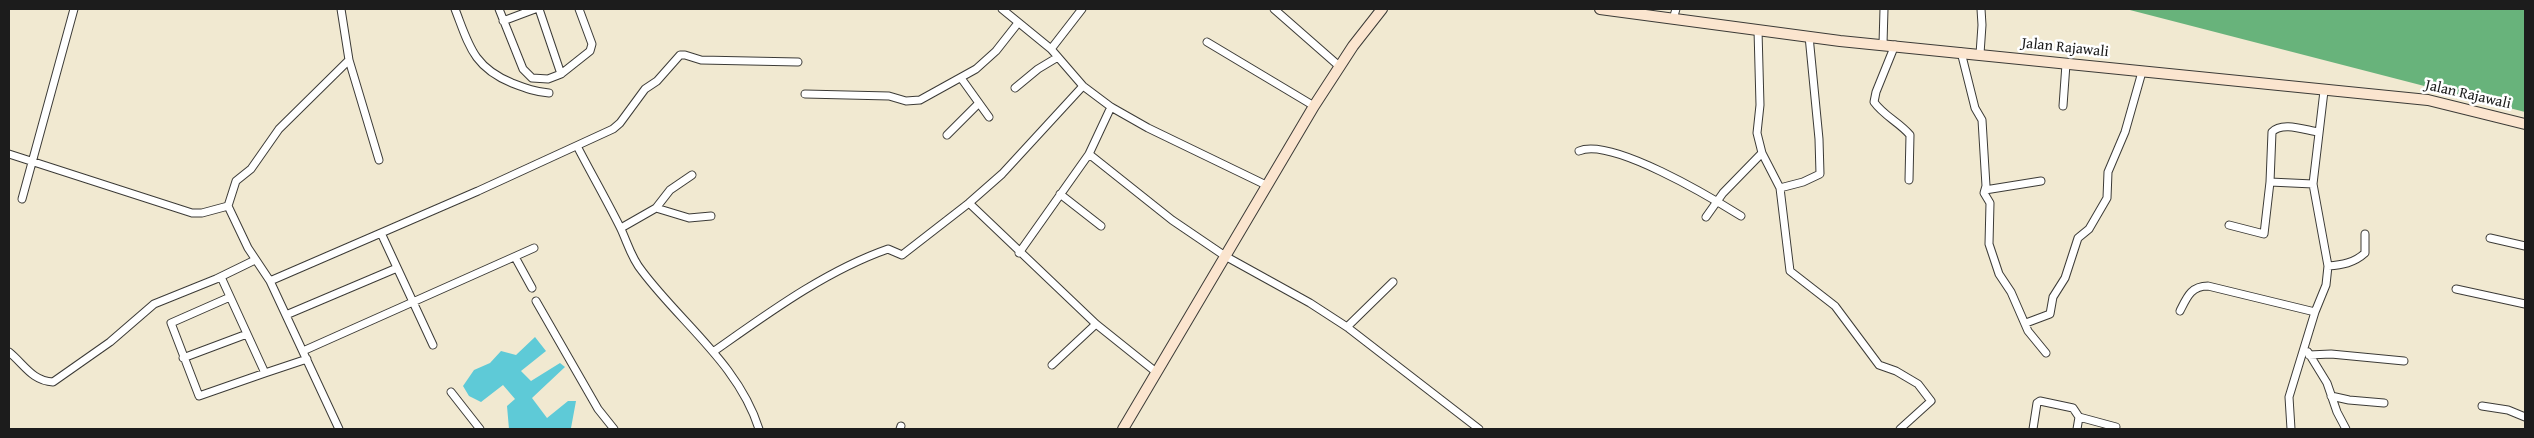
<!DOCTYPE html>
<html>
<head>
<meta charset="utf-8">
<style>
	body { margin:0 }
	#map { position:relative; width:2534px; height:438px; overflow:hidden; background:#f1e9d1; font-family:"Gentium Book Plus",serif }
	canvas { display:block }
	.frame { position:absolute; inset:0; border:10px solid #1c1c1c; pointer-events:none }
</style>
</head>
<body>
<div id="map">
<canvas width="2534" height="438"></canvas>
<div class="frame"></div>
</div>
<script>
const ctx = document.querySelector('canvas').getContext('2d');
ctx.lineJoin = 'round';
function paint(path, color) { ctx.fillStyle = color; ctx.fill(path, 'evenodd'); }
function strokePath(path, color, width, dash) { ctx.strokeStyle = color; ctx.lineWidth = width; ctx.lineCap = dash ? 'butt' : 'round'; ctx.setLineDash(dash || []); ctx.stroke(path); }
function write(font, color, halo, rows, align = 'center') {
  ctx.font = font + ' "Gentium Book Plus",serif'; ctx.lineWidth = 5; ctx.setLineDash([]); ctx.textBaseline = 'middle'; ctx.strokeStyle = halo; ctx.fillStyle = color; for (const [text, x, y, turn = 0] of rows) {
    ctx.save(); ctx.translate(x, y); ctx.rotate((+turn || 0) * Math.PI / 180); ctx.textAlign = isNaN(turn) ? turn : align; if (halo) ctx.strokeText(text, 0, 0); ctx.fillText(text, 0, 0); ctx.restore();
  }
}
paint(new Path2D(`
	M 2126,9 L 2524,9 L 2525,112 Z`), '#68b37b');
paint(new Path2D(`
	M 535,337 L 546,351 L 521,371 L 531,381 L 560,363 L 565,367 L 532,398 L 547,418 L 568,401 L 576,401 L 571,428 L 574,429 L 509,429 L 507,406 L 515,399 L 503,385 L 481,402 L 469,396 L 463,386 L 474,370 L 490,363 L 501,351 L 516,355 Z`), '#5ecad7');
const street = new Path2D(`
	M 455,9 C 469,45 473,67 512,83 C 525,88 535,92 549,93
	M 499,9 L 523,69 L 532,78 L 548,79 L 561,74 L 590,51 L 592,44 L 579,9
	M 539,9 L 561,74
	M 1002,9 L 1051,49 L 1083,86 L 1111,107 L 1148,128 L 1266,185
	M 1274,9 L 1339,66
	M 1673,19 L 1676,9
	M 503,21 L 535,9
	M 1758,30 L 1760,105 L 1757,133 L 1762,153 L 1780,188 L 1790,271 L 1835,306 L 1879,365 L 1896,371 L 1918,384 L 1931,401 L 1900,429
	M 1207,42 L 1314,106
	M 1883,44 L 1884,9
	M 1895,45 L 1876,92 L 1874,102 C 1884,116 1899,122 1910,135 L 1909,180
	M 1051,49 L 1082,9
	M 1961,52 L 1975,108 L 1982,120 L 1986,186 L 1984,193 L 1990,203 L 1989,244 L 1999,274 L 2011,292 L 2028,331 L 2046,353
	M 1980,54 L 1982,25 L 1981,9
	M 349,60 L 379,160
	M 961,78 L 989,117
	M 1015,88 L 1038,69 L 1058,57
	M 805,94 L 889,96 L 906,101 L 920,100 L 976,69 L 996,51 L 1018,23
	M 2063,106 L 2066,64
	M 947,135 L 978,104
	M 577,146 C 591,173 606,199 620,227 C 627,241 631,258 642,271 C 681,323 739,365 759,429
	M 1579,151 C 1611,137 1712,198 1741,216
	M 9,154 L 192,213 L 202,213 L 228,206
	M 1089,154 L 1172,220 L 1225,256 L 1310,303 L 1347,327 L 1479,429
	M 2270,182 L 2313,184
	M 1780,188 L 1803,182 L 1820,174 L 1819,139 L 1809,36
	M 1985,190 L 2041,181
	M 1060,194 L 1101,226
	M 22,199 L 74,9
	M 969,203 L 1096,324 L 1156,372
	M 228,206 L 248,248 L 270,281 L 339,429
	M 228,206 L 236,181 L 251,169 L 279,129 L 349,60 L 341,9
	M 656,208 L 670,190 L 692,175
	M 1706,217 L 1723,193 L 1762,153
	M 2229,225 L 2264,234 L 2270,182 L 2272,132 C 2282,121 2305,130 2318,132
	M 621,228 L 656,208 L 689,218 L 711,216
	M 381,233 L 433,345
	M 2490,238 L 2525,246
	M 1019,253 L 1089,154 L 1111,107
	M 515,257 L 532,288
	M 2328,266 C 2342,265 2354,263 2365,253 L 2365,234
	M 221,277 L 265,373 L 199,396 L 171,323 L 230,297
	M 270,281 L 478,191 L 613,129 L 620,123 L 645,89 L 657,81 L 680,55 L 685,55 L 701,60 L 798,62
	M 2456,289 L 2525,304
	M 536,301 L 598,409 L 614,429
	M 2180,311 C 2187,297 2191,286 2208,286 L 2315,312 L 2326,285 L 2328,266 L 2313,184 L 2324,91
	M 286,315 L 397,268
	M 2026,323 L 2050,314 L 2053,297 L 2065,278 L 2078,238 L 2089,229 L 2107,198 L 2108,172 L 2125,132 L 2142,72
	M 1347,327 L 1393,282
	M 303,351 L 534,248
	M 9,352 C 24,364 32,381 53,382 L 110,342 L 154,304 L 216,279 L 255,260
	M 713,352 C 767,314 825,271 888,249 L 902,255 L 969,203 L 1002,174 L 1083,86
	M 2308,352 L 2327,383 L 2337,412 L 2346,429
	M 2309,355 L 2331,354 L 2404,361
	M 183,358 L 247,334
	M 1052,365 L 1096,324
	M 265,373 L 307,359
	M 451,392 L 480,429
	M 2331,396 L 2349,400 L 2384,403
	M 2482,406 L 2508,410 L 2525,417
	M 900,429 L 901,426
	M 2033,429 L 2037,403 L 2040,401 L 2073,408 L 2079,417 L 2116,427
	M 2077,429 L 2079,417
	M 2291,429 L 2289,397 L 2315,312`);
const secondary = new Path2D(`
	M 1600,9 L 1840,41 L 2428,100 L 2525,124
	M 1123,429 L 1314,106 L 1353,46 L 1382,9`);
strokePath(street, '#3c3b37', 9);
strokePath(secondary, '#3c3b37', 12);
strokePath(street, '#fff', 7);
strokePath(secondary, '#fbe5cf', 10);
write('15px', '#1c1c1c', '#fff', [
	["Jalan Rajawali",2065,48,6],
	["Jalan Rajawali",2468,95,13]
]);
</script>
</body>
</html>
